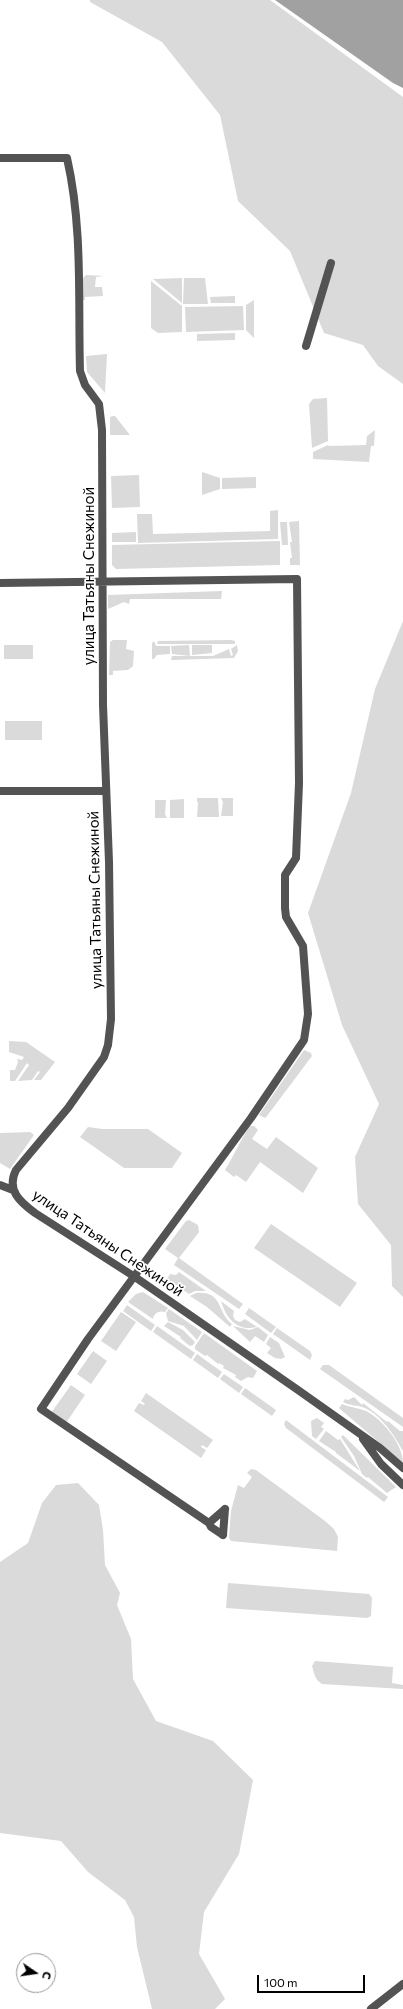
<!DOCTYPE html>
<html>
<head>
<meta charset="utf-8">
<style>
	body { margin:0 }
	#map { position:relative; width:403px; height:2009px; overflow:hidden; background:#fff; font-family:Commissioner,sans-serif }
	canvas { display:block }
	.north { position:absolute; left:16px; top:1953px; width:40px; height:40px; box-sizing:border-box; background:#fff; border:1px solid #999; border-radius:50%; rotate:103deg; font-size:11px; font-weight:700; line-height:16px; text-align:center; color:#000 }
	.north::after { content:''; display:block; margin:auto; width:14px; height:18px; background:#000; clip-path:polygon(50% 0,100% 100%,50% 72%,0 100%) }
	.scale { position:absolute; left:257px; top:1975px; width:108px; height:18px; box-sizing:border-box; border:2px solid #000; border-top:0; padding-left:5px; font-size:12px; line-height:14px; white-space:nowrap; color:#000; -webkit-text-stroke:3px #fff; paint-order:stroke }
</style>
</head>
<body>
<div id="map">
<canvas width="403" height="2009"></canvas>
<div class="north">С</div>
<div class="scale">100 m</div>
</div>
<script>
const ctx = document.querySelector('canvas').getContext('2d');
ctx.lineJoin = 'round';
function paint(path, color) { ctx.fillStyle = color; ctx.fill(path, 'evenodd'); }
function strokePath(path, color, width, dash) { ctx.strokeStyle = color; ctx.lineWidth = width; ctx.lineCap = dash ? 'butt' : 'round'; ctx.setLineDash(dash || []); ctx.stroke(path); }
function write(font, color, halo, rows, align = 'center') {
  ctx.font = font + ' Commissioner,sans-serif'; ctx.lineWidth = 3.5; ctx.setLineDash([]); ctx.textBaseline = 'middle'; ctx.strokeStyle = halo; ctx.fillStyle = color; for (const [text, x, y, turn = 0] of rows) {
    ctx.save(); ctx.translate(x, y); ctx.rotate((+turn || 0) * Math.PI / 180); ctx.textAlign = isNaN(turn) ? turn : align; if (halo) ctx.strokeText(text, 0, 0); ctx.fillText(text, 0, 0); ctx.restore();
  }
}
paint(new Path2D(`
	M 90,0 L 270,0 L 403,97 L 403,384 L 378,366 L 363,345 L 324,333 L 290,251 L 238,201 L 220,115 L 162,42 L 90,2 Z
	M 86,275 L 104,276 L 96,277 L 95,287 L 102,287 L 103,296 L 85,297 L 85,300 L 82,300 L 83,278 Z
	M 182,278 L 182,303 L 153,279 Z
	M 184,278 L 205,278 L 208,304 L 183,304 Z
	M 151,281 L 182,306 L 182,332 L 158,333 L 151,328 Z
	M 235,296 L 235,303 L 211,303 L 210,297 Z
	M 254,300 L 254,338 L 246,330 L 246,305 Z
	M 243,306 L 244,330 L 186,332 L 185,307 Z
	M 235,333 L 235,340 L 197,341 L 197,334 Z
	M 107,354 L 105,393 L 87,372 L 86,356 Z
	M 327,398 L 328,441 L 312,448 L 309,404 L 313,399 Z
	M 113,416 L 115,416 L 130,435 L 110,435 L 110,417 Z
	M 375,430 L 374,446 L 371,446 L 369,462 L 313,459 L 313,452 L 328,445 L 329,446 L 366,445 L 367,436 Z
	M 202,472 L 220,478 L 220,489 L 202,495 Z
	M 139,475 L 140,507 L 112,508 L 111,476 Z
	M 256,477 L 256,488 L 222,489 L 222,478 Z
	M 278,510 L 278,539 L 138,543 L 137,514 L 152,514 L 153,534 L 270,531 L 270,511 Z
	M 299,521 L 300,565 L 290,565 L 290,558 L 292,558 L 290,542 L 292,542 L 289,522 Z
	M 280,522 L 287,522 L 288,545 L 282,545 Z
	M 136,532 L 136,542 L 112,542 L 112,533 Z
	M 280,541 L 280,565 L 116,569 L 112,565 L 112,545 Z
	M 222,591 L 221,599 L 130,599 L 129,604 L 124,602 L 108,609 L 108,595 Z
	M 403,621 L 403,1297 L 392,1286 L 391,1245 L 358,1204 L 355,1157 L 379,1104 L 342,1025 L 308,913 L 351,793 L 375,689 Z
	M 113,640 L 127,640 L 126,649 L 134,651 L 133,666 L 128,670 L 113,671 L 113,675 L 109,675 L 110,642 Z
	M 231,640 L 235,641 L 235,644 L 157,644 L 158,641 Z
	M 154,641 L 156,646 L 170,646 L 170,654 L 157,655 L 154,659 L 152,659 L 152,643 Z
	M 4,645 L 33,645 L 33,659 L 4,659 Z
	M 189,645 L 190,656 L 172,654 L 171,646 Z
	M 192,645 L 212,645 L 212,653 L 192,655 Z
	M 237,645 L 238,651 L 234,658 L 171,660 L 172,656 L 213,656 L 229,649 L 231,656 L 233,655 L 231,649 Z
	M 5,721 L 42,721 L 42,740 L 5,740 Z
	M 197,798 L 218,798 L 219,817 L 197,817 L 198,802 L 197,802 Z
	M 221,798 L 233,798 L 233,816 L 221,816 L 223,802 Z
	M 184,799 L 184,818 L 170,818 L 170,800 Z
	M 155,800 L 166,800 L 165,814 L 167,818 L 155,818 Z
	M 9,1041 L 26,1042 L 55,1062 L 41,1080 L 34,1080 L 40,1072 L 38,1071 L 32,1080 L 18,1081 L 29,1065 L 27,1063 L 15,1081 L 10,1081 L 10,1070 L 15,1070 L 18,1062 L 17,1059 L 22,1060 L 24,1057 L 9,1052 Z
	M 304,1050 L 311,1053 L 312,1056 L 267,1116 L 265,1118 L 259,1115 Z
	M 250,1126 L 254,1126 L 258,1130 L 252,1139 L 267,1149 L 276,1137 L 318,1168 L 303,1193 L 260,1162 L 246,1182 L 236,1175 L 234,1177 L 225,1170 C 234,1155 240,1141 250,1126 Z
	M 88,1127 L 102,1129 L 148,1129 L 182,1153 L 172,1168 L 124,1168 L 80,1137 Z
	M 30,1132 L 34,1135 L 10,1169 L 0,1163 L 0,1133 Z
	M 189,1220 L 198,1225 L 199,1232 L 179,1258 L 243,1304 L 239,1309 L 174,1265 L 178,1258 L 165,1249 L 186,1221 Z
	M 271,1224 L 357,1283 L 340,1307 L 254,1248 Z
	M 179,1272 L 206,1291 L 195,1291 L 189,1294 L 167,1279 L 170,1274 L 176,1275 Z
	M 143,1292 L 168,1308 L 165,1312 C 159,1310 154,1313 153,1319 L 128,1302 L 136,1294 Z
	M 196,1293 C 224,1291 216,1312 232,1324 L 230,1327 L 207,1307 L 190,1296 Z
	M 221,1301 L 234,1311 L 233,1316 L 235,1320 L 240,1322 L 245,1319 L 257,1327 C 237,1332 226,1318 221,1301 Z
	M 127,1305 L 155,1325 L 151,1331 L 123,1311 Z
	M 249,1308 L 276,1327 L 271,1333 L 245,1314 Z
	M 169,1309 L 202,1332 L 197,1340 L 184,1326 L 168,1321 L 166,1313 Z
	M 121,1312 L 136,1322 L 116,1351 L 101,1341 Z
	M 168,1322 L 183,1330 L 195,1342 L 193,1345 L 190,1346 L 180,1338 L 181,1337 L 164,1326 Z
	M 157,1326 L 195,1353 L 191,1359 L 153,1332 Z
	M 233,1326 L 250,1330 L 258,1327 L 268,1335 L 264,1342 L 255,1336 L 250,1342 Z
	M 277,1328 L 310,1351 L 312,1355 L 310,1360 L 273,1334 Z
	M 204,1333 L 257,1371 L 253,1378 L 248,1377 L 241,1381 L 235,1377 L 236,1375 L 223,1368 L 224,1366 L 219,1363 L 218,1364 L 207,1355 L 205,1356 L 195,1349 L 195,1346 Z
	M 270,1337 L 279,1343 L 285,1357 L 281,1359 L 275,1358 L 267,1353 L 271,1348 L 266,1344 Z
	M 93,1351 L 107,1361 L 91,1384 L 77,1374 Z
	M 197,1354 L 222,1372 L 218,1378 L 193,1360 Z
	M 323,1365 L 329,1365 L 403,1418 L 403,1427 L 320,1369 Z
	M 224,1374 L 243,1387 L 239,1393 L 220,1379 Z
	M 71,1385 L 85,1395 L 66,1423 L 51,1413 Z
	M 245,1388 L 276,1410 L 272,1416 L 241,1394 Z
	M 146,1393 L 213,1440 L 207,1448 L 202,1445 L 201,1447 L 206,1450 L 201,1458 L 134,1411 L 139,1403 L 144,1405 L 145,1404 L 141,1401 Z
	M 354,1397 L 362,1405 L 363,1403 L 387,1422 L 388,1421 L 400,1431 L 403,1431 L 403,1451 C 394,1435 382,1416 365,1408 C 358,1405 350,1406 343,1402 L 345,1399 L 348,1400 Z
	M 342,1404 C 349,1407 358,1408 366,1411 C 382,1419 403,1444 403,1463 L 339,1408 Z
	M 317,1418 L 324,1423 L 321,1427 L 324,1429 L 316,1439 L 312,1436 L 311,1421 Z
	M 286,1420 L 388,1497 L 384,1502 L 286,1428 L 284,1424 Z
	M 326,1431 L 338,1440 L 340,1439 L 360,1471 L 336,1453 L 336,1452 L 319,1441 Z
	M 343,1435 L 396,1487 L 387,1493 L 368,1477 L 367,1478 L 362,1474 L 354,1456 L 341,1437 Z
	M 251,1469 L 256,1470 L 325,1521 L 334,1529 L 338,1537 L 337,1551 L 231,1541 L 229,1538 L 231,1511 L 238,1485 L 244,1488 L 252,1477 L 247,1473 Z
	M 78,1483 L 99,1505 L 103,1530 L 105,1565 L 120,1593 L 117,1605 L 131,1639 L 133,1679 L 156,1721 L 213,1741 L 253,1780 L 239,1854 L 204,1912 L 199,1954 L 225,1999 L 215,2009 L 152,2009 L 137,1947 L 134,1917 L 125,1900 L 88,1872 L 61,1841 L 0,1833 L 0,1562 L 28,1543 L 42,1503 L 56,1485 Z
	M 228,1583 L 369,1594 L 372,1598 L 371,1616 L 367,1618 L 226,1608 Z
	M 315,1661 L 393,1667 L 392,1683 L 403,1685 L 403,1689 L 322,1684 C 315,1680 314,1673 312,1666 Z`), '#dadada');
paint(new Path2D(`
	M 275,0 L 403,0 L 403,88 L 393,83 Z`), '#a1a1a1');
strokePath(new Path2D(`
	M 0,158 L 67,158 C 83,228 78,300 80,371 L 85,385 L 99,404 L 102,430 L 103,705 L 109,862 L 111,1019 L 108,1045 L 104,1057 L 68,1108 L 16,1170 C 6,1190 20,1202 35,1213 L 135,1277 L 298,1390 L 380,1448 L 403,1468
	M 306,346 L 331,263
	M 0,583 L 297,579 L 299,783 L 296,858 L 285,875 L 285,908 L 286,917 L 303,946 L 308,1014 L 304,1040 L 251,1118 L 88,1339 L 41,1409 L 209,1523 L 211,1527 L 223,1535
	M 0,791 L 106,791
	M 0,1185 L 13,1190
	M 363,1439 L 381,1464 L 403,1485
	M 209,1523 L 225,1509
	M 223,1535 L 225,1509
	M 371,2009 L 403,1984`), '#535353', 8);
write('15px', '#000', '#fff', [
	["улица Татьяны Снежиной",89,576,-90],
	["улица Татьяны Снежиной",95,900,-91],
	["улица Татьяны Снежиной",108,1243,34]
]);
</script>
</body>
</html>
